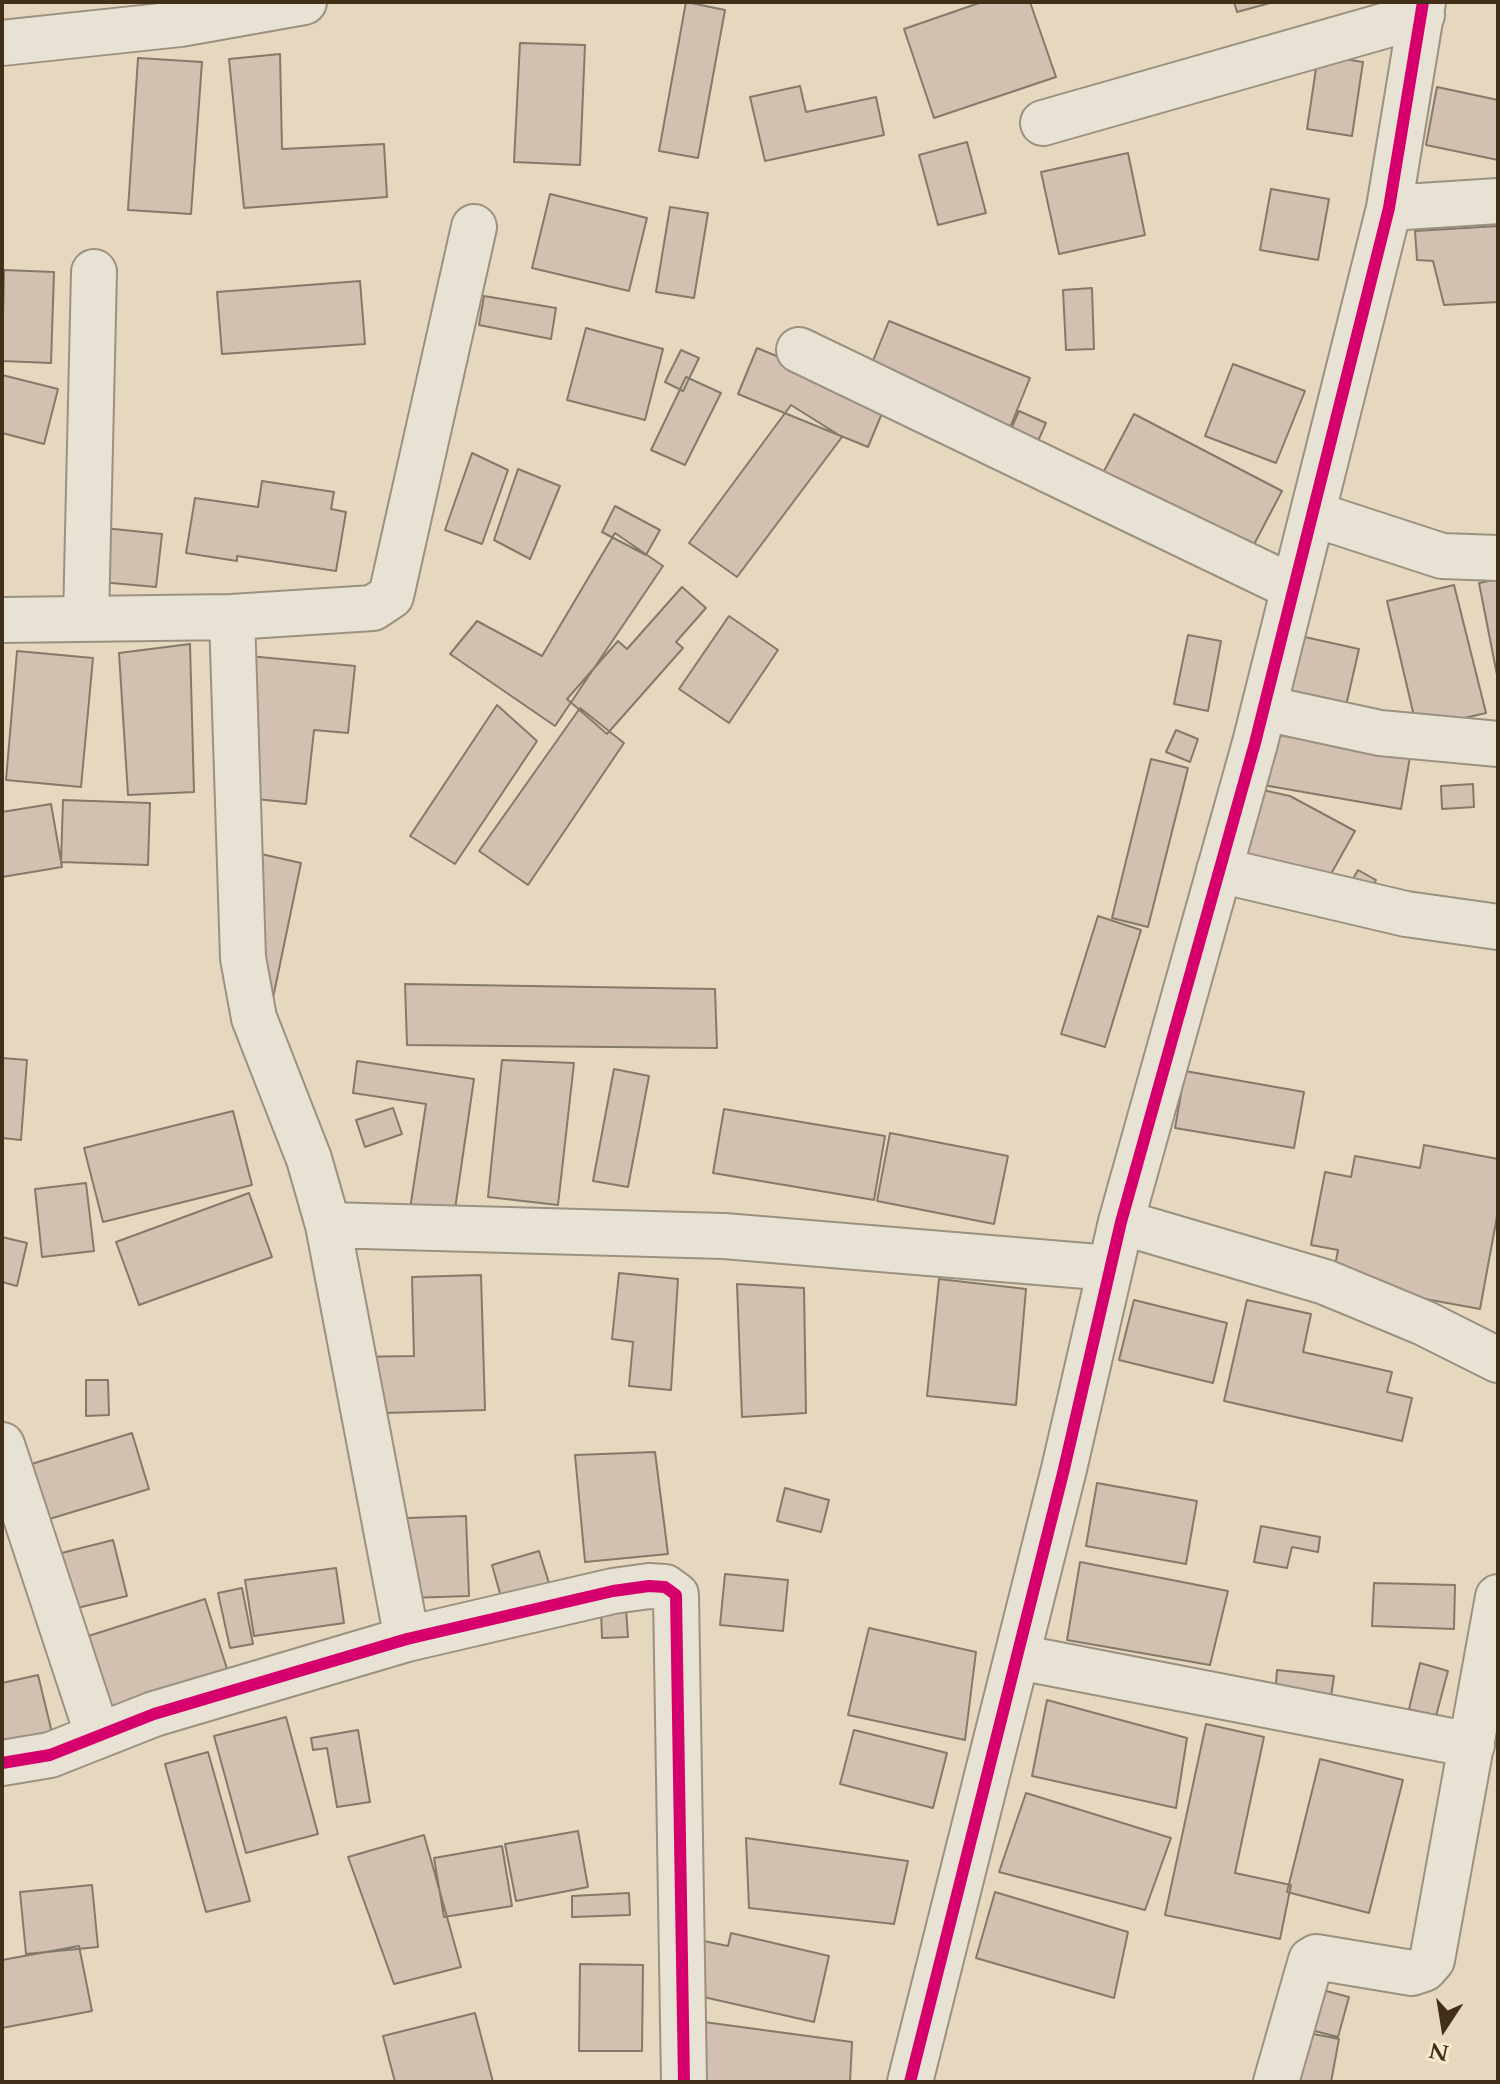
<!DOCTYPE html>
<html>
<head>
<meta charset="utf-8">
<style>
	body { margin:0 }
	#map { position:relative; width:1500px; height:2084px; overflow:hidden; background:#e5d8be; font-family:Cardo,serif }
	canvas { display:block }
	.frame { position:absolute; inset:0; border:4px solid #412f18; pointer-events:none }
	.north { position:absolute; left:1404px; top:1988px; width:80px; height:80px; -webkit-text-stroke:6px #f8e9ca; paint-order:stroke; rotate:192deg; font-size:22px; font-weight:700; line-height:32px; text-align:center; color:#412f18 }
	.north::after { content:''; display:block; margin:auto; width:28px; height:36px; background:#412f18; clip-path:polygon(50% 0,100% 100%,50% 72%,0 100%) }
</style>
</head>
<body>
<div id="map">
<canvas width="1500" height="2084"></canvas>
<div class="frame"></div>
<div class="north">N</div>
</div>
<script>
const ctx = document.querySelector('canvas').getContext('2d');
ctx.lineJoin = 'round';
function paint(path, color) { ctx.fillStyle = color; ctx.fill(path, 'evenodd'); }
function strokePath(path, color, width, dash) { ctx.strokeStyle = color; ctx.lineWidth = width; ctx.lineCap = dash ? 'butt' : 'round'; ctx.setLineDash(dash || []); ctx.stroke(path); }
const building = new Path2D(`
	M 686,2 L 725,10 L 698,158 L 659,151 Z
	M 982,2 L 1030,2 L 1056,77 L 934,118 L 904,29 Z
	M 1234,2 L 1270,2 L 1270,3 L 1237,12 Z
	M 520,43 L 585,45 L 580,165 L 514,162 Z
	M 280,54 L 282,149 L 384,144 L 387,197 L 244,208 L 229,59 Z
	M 1318,55 L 1363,62 L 1352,136 L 1307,129 Z
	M 138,58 L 202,62 L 191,214 L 128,210 Z
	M 800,86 L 806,112 L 876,97 L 884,135 L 765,161 L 750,97 Z
	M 1437,87 L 1498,100 L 1498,160 L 1426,145 Z
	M 967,142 L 986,213 L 938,225 L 919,155 Z
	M 1128,153 L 1145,235 L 1059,254 L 1041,172 Z
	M 1271,189 L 1329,199 L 1318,260 L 1260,250 Z
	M 550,194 L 647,218 L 629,291 L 532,268 Z
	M 670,207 L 708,213 L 694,298 L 656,292 Z
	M 1498,226 L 1498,302 L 1444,305 L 1433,261 L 1417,260 L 1415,231 Z
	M 4,270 L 54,272 L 51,363 L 2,361 Z
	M 360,281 L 365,344 L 222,354 L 217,292 Z
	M 1092,288 L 1094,349 L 1066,350 L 1063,290 Z
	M 484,296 L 556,308 L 551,339 L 479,325 Z
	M 889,321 L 1030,378 L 1007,435 L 866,378 Z
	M 586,328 L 663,349 L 645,420 L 567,400 Z
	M 757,348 L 887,401 L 868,447 L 738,394 Z
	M 681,350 L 699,358 L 683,391 L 665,382 Z
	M 1233,364 L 1305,391 L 1276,463 L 1205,436 Z
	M 2,375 L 58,389 L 44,444 L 2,433 Z
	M 686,377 L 721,393 L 685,465 L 651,450 Z
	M 791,405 L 842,437 L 737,577 L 689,543 Z
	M 1019,411 L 1046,423 L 1034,450 L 1007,438 Z
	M 1134,414 L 1282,491 L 1240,571 L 1092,494 Z
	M 472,453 L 508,470 L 482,544 L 445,530 Z
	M 518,469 L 560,486 L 530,559 L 494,540 Z
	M 262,481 L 334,492 L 331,509 L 346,512 L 336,571 L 237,556 L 237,561 L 186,553 L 195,498 L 258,507 Z
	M 615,506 L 660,530 L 646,555 L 602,532 Z
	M 95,527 L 162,534 L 156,587 L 90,581 Z
	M 615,533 L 663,566 L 555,726 L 450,654 L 477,621 L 542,656 Z
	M 1498,579 L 1498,680 L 1479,583 Z
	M 1454,585 L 1486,713 L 1417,729 L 1387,601 Z
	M 682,587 L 706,608 L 676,642 L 683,648 L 607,734 L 567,699 L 618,641 L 627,649 Z
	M 729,616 L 778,650 L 729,723 L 679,689 Z
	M 1264,628 L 1359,649 L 1345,710 L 1250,688 Z
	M 1188,635 L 1221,641 L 1208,711 L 1174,704 Z
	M 190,644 L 194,792 L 128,795 L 119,653 Z
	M 17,651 L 93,658 L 81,787 L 6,780 Z
	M 249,656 L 355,666 L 348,733 L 314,730 L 306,804 L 235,797 Z
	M 497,705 L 537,741 L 455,864 L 410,836 Z
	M 580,708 L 624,743 L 528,885 L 479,851 Z
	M 1176,730 L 1198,739 L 1190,762 L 1166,752 Z
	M 1272,734 L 1410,757 L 1401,809 L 1263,785 Z
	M 1151,759 L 1188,768 L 1148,927 L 1112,918 Z
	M 1230,783 L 1290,796 L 1355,831 L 1327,881 L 1346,891 L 1358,870 L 1376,880 L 1357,912 L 1221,847 Z
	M 1473,784 L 1474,807 L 1442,809 L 1441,786 Z
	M 63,800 L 150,803 L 148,865 L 61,862 Z
	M 51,804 L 62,867 L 2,877 L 2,812 Z
	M 261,854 L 301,863 L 273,998 L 232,989 Z
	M 1098,916 L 1141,930 L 1105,1047 L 1061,1034 Z
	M 405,984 L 715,989 L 717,1048 L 407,1045 Z
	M 2,1058 L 27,1060 L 21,1140 L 2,1138 Z
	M 502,1060 L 574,1063 L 558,1205 L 488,1197 Z
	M 357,1061 L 474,1079 L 454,1216 L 410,1209 L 426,1104 L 353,1093 Z
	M 614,1069 L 649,1076 L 628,1187 L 593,1181 Z
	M 1185,1071 L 1304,1092 L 1294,1148 L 1175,1128 Z
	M 393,1108 L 402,1134 L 365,1147 L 356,1120 Z
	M 724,1109 L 885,1136 L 874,1200 L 713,1173 Z
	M 233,1111 L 252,1185 L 103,1222 L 84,1148 Z
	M 890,1133 L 1008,1156 L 994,1224 L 877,1201 Z
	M 1424,1145 L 1498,1159 L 1498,1211 L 1480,1309 L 1332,1282 L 1338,1250 L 1311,1245 L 1325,1172 L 1351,1177 L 1355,1156 L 1420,1168 Z
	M 86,1183 L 94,1251 L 42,1257 L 35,1189 Z
	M 249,1193 L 272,1257 L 139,1305 L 116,1242 Z
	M 2,1237 L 27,1243 L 17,1286 L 2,1282 Z
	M 619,1273 L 678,1279 L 671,1390 L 629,1386 L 633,1342 L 612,1339 Z
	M 481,1275 L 485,1410 L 352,1414 L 351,1357 L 414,1356 L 412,1277 Z
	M 939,1279 L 1026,1289 L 1016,1405 L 927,1396 Z
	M 737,1284 L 804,1288 L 806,1413 L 742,1417 Z
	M 1134,1300 L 1227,1323 L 1213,1383 L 1119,1360 Z
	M 1247,1300 L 1311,1314 L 1303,1352 L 1392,1372 L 1387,1392 L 1412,1398 L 1402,1441 L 1224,1401 Z
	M 86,1380 L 108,1380 L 109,1415 L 86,1416 Z
	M 132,1433 L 149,1489 L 26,1526 L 9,1471 Z
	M 655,1452 L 668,1554 L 585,1562 L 575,1455 Z
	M 1097,1483 L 1197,1501 L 1186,1564 L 1086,1546 Z
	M 785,1488 L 829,1500 L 821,1532 L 777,1521 Z
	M 466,1516 L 469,1596 L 379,1599 L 377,1519 Z
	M 1261,1526 L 1320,1537 L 1318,1552 L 1292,1547 L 1287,1568 L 1254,1562 Z
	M 113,1540 L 127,1596 L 52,1614 L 38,1559 Z
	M 539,1551 L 549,1583 L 501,1597 L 492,1565 Z
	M 1080,1562 L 1228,1591 L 1210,1665 L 1067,1640 Z
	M 336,1568 L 344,1623 L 254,1636 L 245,1580 Z
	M 725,1574 L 788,1580 L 783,1631 L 720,1625 Z
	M 1374,1583 L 1455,1585 L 1454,1629 L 1372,1626 Z
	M 242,1588 L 253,1644 L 230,1648 L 218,1593 Z
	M 205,1599 L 228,1672 L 84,1718 L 60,1645 Z
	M 626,1609 L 628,1637 L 602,1638 L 601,1611 Z
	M 869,1628 L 976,1652 L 965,1740 L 848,1715 Z
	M 1420,1663 L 1448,1671 L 1436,1716 L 1409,1709 Z
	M 1277,1670 L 1334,1676 L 1330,1703 L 1275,1696 Z
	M 38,1675 L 53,1737 L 2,1749 L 2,1683 Z
	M 1047,1700 L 1187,1738 L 1176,1808 L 1032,1776 Z
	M 286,1717 L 318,1834 L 246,1853 L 214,1736 Z
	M 1206,1724 L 1264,1737 L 1235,1873 L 1291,1885 L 1280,1939 L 1165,1915 Z
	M 358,1730 L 370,1802 L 337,1807 L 327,1748 L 313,1750 L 311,1738 Z
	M 854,1730 L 947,1753 L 933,1808 L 840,1784 Z
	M 208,1752 L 250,1901 L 206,1912 L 165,1764 Z
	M 1320,1759 L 1403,1780 L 1369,1913 L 1287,1892 Z
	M 1026,1793 L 1171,1838 L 1145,1910 L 999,1872 Z
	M 578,1831 L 588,1887 L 516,1901 L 505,1844 Z
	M 424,1835 L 461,1967 L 394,1984 L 348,1857 Z
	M 746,1838 L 908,1861 L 894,1924 L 749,1908 Z
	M 502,1846 L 512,1906 L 444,1917 L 434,1858 Z
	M 92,1885 L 98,1947 L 26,1954 L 20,1892 Z
	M 995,1892 L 1128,1932 L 1114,1998 L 976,1958 Z
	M 629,1893 L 630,1915 L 572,1917 L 572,1896 Z
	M 731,1933 L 829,1956 L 814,2022 L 677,1991 L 689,1938 L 728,1946 Z
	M 79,1946 L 92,2011 L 2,2028 L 2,1960 Z
	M 580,1964 L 643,1965 L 642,2051 L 579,2051 Z
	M 1284,1980 L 1349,1997 L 1338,2037 L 1303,2028 Z
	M 475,2013 L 493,2082 L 395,2082 L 383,2036 Z
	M 704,2022 L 852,2042 L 850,2082 L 694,2082 Z
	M 1303,2032 L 1339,2039 L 1331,2082 L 1262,2082 Z`);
paint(building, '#d2c0b0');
strokePath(building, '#847a6a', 2);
const minor = new Path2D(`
	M 2,43 L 180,24 L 304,2
	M 1043,123 L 1422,15
	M 1389,208 L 1498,201
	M 799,350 L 1294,588
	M 1313,514 L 1442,556 L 1498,558
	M 232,617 L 243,958 L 254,1018 L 309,1159 L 328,1225 L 407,1639
	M 86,619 L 94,272
	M 2,620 L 232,617 L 373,608 L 391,596 L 474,227
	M 1264,708 L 1380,733 L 1498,744
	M 1219,870 L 1406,914 L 1498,927
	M 1121,1222 L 1325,1282 L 1424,1323 L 1498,1360
	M 328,1225 L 724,1236 L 1110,1268
	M 2,1445 L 98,1736
	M 1018,1657 L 1472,1745
	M 2,1763 L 50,1755 L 154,1714 L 407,1639 L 613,1591 L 649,1586 L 665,1587 L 676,1595 L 684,2082
	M 910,2082 L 1064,1469 L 1121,1222 L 1255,743 L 1389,208 L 1423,2
	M 1276,2082 L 1311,1960 L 1316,1957 L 1412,1973 L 1424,1969 L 1432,1960 L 1498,1597`);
strokePath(minor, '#9b9180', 48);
strokePath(minor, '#e8e2d5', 44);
strokePath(new Path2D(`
	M 2,1763 L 50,1755 L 154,1714 L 407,1639 L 613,1591 L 649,1586 L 665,1587 L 676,1595 L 684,2082
	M 910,2082 L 1064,1469 L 1121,1222 L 1255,743 L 1389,208 L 1423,2`), '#d6006c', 12);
</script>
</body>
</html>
